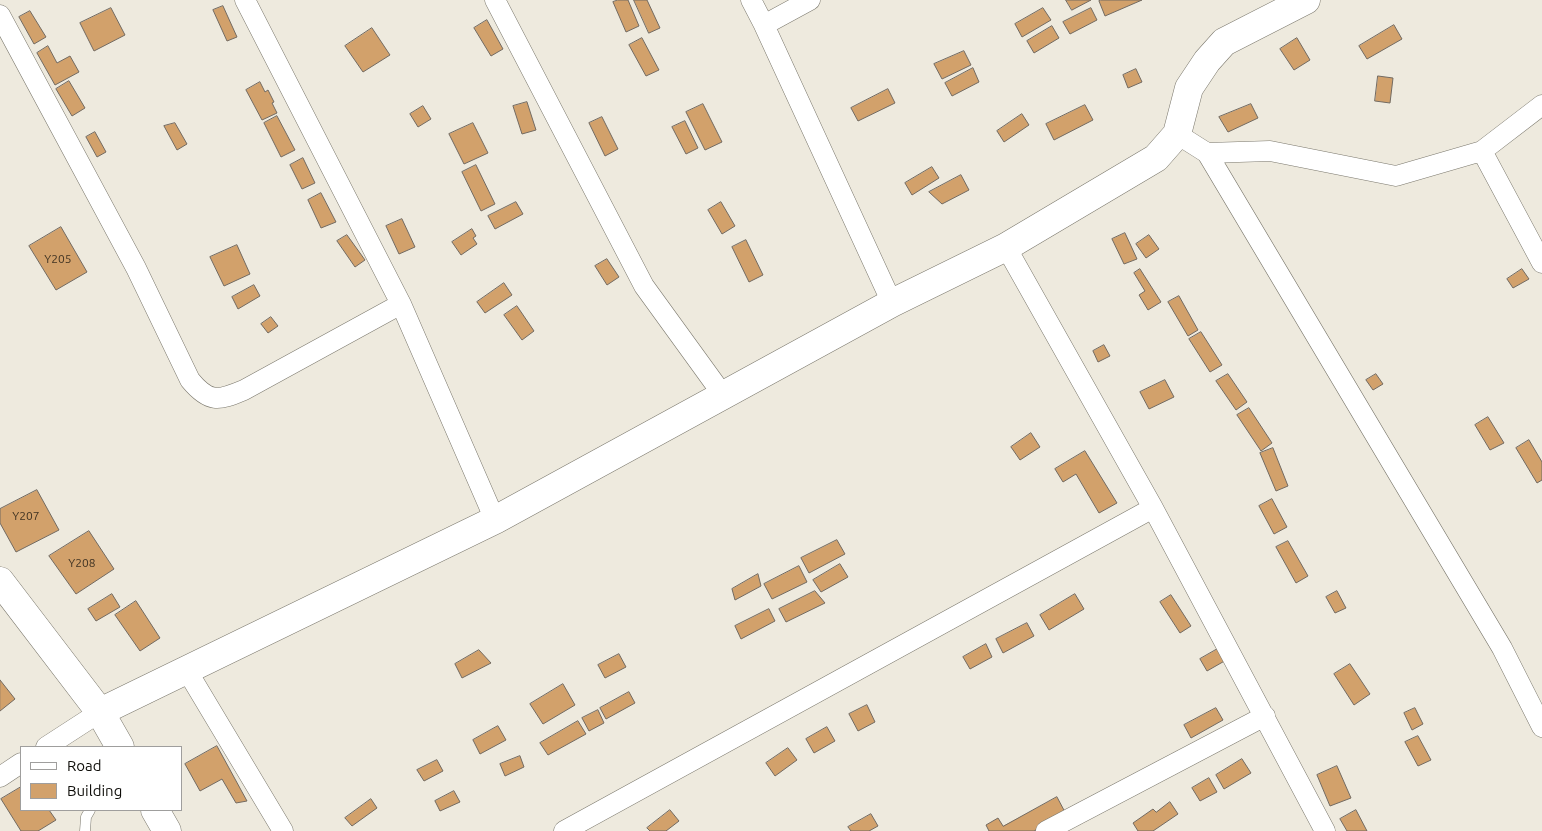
<!DOCTYPE html>
<html>
<head>
<meta charset="utf-8">
<style>
	body { margin:0 }
	#map { position:relative; width:1542px; height:831px; overflow:hidden; background:#eeeade; font-family:Ubuntu,sans-serif }
	canvas { display:block }
	.legend { position:absolute; left:20px; top:746px; width:162px; height:65px; box-sizing:border-box; background:#fff; border:1px solid #9f9e9d; margin:0; padding:6px 9px; list-style:none; font-size:15px; color:#0e0d09 }
	.legend li { display:flex; align-items:center; gap:10px; height:25px }
	.legend b { width:25px; border:1px solid #9f9e9d }
</style>
</head>
<body>
<div id="map">
<canvas width="1542" height="831"></canvas>
<ul class="legend">
<li><b style="height:6px;background:#fff"></b>Road</li>
<li><b style="height:14px;background:#d2a16b"></b>Building</li>
</ul>
</div>
<script>
const ctx = document.querySelector('canvas').getContext('2d');
ctx.lineJoin = 'round';
function paint(path, color) { ctx.fillStyle = color; ctx.fill(path, 'evenodd'); }
function strokePath(path, color, width, dash) { ctx.strokeStyle = color; ctx.lineWidth = width; ctx.lineCap = dash ? 'butt' : 'round'; ctx.setLineDash(dash || []); ctx.stroke(path); }
function write(font, color, halo, rows, align = 'center') {
  ctx.font = font + ' Ubuntu,sans-serif'; ctx.lineWidth = 4; ctx.setLineDash([]); ctx.textBaseline = 'middle'; ctx.strokeStyle = halo; ctx.fillStyle = color; for (const [text, x, y, turn = 0] of rows) {
    ctx.save(); ctx.translate(x, y); ctx.rotate((+turn || 0) * Math.PI / 180); ctx.textAlign = isNaN(turn) ? turn : align; if (halo) ctx.strokeText(text, 0, 0); ctx.fillText(text, 0, 0); ctx.restore();
  }
}
const building = new Path2D(`
	M 618,0 L 628,0 L 639,26 L 626,32 L 613,2 Z
	M 634,0 L 647,0 L 660,28 L 649,33 Z
	M 1066,0 L 1091,0 L 1072,10 Z
	M 1101,0 L 1142,0 L 1105,16 L 1099,1 Z
	M 223,6 L 237,37 L 227,41 L 213,10 Z
	M 111,8 L 125,35 L 94,51 L 80,23 Z
	M 1043,8 L 1051,20 L 1022,37 L 1015,24 Z
	M 1091,8 L 1097,20 L 1070,34 L 1063,22 Z
	M 30,11 L 46,37 L 34,44 L 19,17 Z
	M 487,20 L 503,49 L 491,56 L 474,28 Z
	M 1394,25 L 1402,39 L 1367,59 L 1359,46 Z
	M 1052,26 L 1059,38 L 1034,53 L 1027,41 Z
	M 372,28 L 390,55 L 363,72 L 345,46 Z
	M 642,38 L 659,70 L 646,76 L 629,45 Z
	M 1297,38 L 1310,60 L 1294,70 L 1280,49 Z
	M 48,46 L 57,63 L 70,56 L 79,72 L 55,85 L 37,53 Z
	M 964,51 L 971,65 L 942,79 L 934,64 Z
	M 973,68 L 979,82 L 952,96 L 945,83 Z
	M 1136,69 L 1142,82 L 1128,88 L 1123,75 Z
	M 1378,76 L 1393,78 L 1390,103 L 1375,101 Z
	M 69,81 L 85,108 L 72,116 L 56,89 Z
	M 260,82 L 265,92 L 268,90 L 274,102 L 272,103 L 277,113 L 262,120 L 246,90 Z
	M 888,89 L 895,103 L 858,121 L 851,108 Z
	M 527,102 L 536,130 L 522,134 L 513,106 Z
	M 703,104 L 722,142 L 705,150 L 686,112 Z
	M 1251,104 L 1258,118 L 1228,132 L 1219,117 Z
	M 1085,105 L 1093,120 L 1054,140 L 1046,124 Z
	M 423,106 L 431,119 L 418,127 L 410,114 Z
	M 1022,114 L 1029,125 L 1004,142 L 997,131 Z
	M 277,116 L 295,150 L 281,157 L 264,123 Z
	M 602,117 L 618,149 L 605,156 L 589,123 Z
	M 685,121 L 698,148 L 686,154 L 672,127 Z
	M 175,123 L 187,144 L 177,150 L 164,126 Z
	M 473,123 L 488,153 L 464,164 L 449,134 Z
	M 95,132 L 106,152 L 97,157 L 86,137 Z
	M 303,158 L 315,183 L 302,189 L 290,165 Z
	M 476,165 L 495,204 L 481,211 L 462,172 Z
	M 932,167 L 939,178 L 912,195 L 905,183 Z
	M 961,175 L 969,190 L 942,204 L 929,192 Z
	M 321,193 L 336,222 L 321,228 L 308,200 Z
	M 516,202 L 523,214 L 495,229 L 488,216 Z
	M 721,202 L 735,226 L 722,234 L 708,210 Z
	M 402,219 L 415,247 L 399,254 L 386,226 Z
	M 61,227 L 87,272 L 56,290 L 29,246 Z
	M 472,229 L 476,236 L 473,238 L 477,244 L 461,255 L 452,242 Z
	M 1125,233 L 1137,259 L 1124,264 L 1112,239 Z
	M 347,235 L 365,260 L 355,267 L 337,241 Z
	M 1149,235 L 1159,249 L 1146,258 L 1136,244 Z
	M 746,240 L 763,275 L 749,282 L 732,247 Z
	M 237,245 L 250,274 L 224,286 L 210,257 Z
	M 607,259 L 619,277 L 607,285 L 595,266 Z
	M 1140,269 L 1161,302 L 1148,310 L 1139,295 L 1145,291 L 1134,273 Z
	M 1522,269 L 1529,279 L 1513,288 L 1507,279 Z
	M 504,283 L 512,295 L 485,313 L 477,302 Z
	M 254,285 L 260,296 L 238,309 L 232,297 Z
	M 1179,296 L 1198,330 L 1188,336 L 1168,302 Z
	M 517,306 L 534,331 L 522,340 L 504,315 Z
	M 271,317 L 278,326 L 268,333 L 261,324 Z
	M 1201,332 L 1222,365 L 1210,372 L 1189,339 Z
	M 1104,345 L 1110,356 L 1098,362 L 1093,351 Z
	M 1228,374 L 1247,402 L 1236,410 L 1216,381 Z
	M 1376,374 L 1383,384 L 1373,390 L 1366,380 Z
	M 1165,380 L 1174,397 L 1149,409 L 1140,392 Z
	M 1249,408 L 1272,443 L 1261,451 L 1237,415 Z
	M 1488,417 L 1504,443 L 1490,450 L 1475,425 Z
	M 1031,433 L 1040,447 L 1020,460 L 1011,447 Z
	M 1529,440 L 1542,462 L 1542,480 L 1537,483 L 1516,448 Z
	M 1273,448 L 1288,486 L 1276,491 L 1260,453 Z
	M 1085,451 L 1117,503 L 1099,513 L 1076,474 L 1063,482 L 1055,469 Z
	M 37,490 L 59,530 L 16,552 L 0,523 L 0,509 Z
	M 1272,499 L 1287,527 L 1274,534 L 1259,506 Z
	M 89,531 L 114,569 L 76,594 L 49,556 Z
	M 837,540 L 845,554 L 809,573 L 801,558 Z
	M 1288,541 L 1308,576 L 1296,583 L 1276,547 Z
	M 840,564 L 848,577 L 821,592 L 813,580 Z
	M 799,566 L 807,582 L 772,599 L 764,584 Z
	M 758,574 L 761,586 L 735,600 L 732,589 Z
	M 815,591 L 825,603 L 786,622 L 779,609 Z
	M 1337,591 L 1346,608 L 1335,613 L 1326,597 Z
	M 112,594 L 120,607 L 96,621 L 88,609 Z
	M 1075,594 L 1084,609 L 1049,630 L 1040,615 Z
	M 1171,595 L 1191,626 L 1180,633 L 1160,602 Z
	M 136,601 L 160,638 L 140,651 L 115,615 Z
	M 769,609 L 775,621 L 741,639 L 735,626 Z
	M 1027,623 L 1034,636 L 1003,653 L 996,639 Z
	M 986,644 L 992,657 L 970,669 L 963,657 Z
	M 1221,647 L 1228,659 L 1207,671 L 1200,659 Z
	M 479,650 L 491,663 L 462,678 L 455,664 Z
	M 619,654 L 626,667 L 605,678 L 598,665 Z
	M 1350,664 L 1370,694 L 1354,705 L 1334,674 Z
	M 0,680 L 15,699 L 0,711 Z
	M 563,684 L 575,705 L 543,724 L 530,704 Z
	M 629,692 L 635,703 L 606,719 L 600,708 Z
	M 867,705 L 875,722 L 858,731 L 849,714 Z
	M 1216,708 L 1223,720 L 1191,738 L 1184,725 Z
	M 1415,708 L 1423,724 L 1412,730 L 1404,713 Z
	M 598,710 L 604,723 L 589,731 L 582,718 Z
	M 578,721 L 586,734 L 548,755 L 540,743 Z
	M 498,726 L 506,740 L 480,754 L 473,740 Z
	M 827,727 L 835,741 L 814,753 L 806,739 Z
	M 1418,736 L 1431,760 L 1418,766 L 1405,742 Z
	M 217,746 L 247,801 L 236,803 L 222,779 L 200,791 L 185,764 Z
	M 788,748 L 797,760 L 775,776 L 766,763 Z
	M 520,756 L 524,767 L 505,776 L 500,764 Z
	M 1242,759 L 1251,773 L 1224,789 L 1216,775 Z
	M 437,760 L 443,771 L 424,781 L 417,770 Z
	M 1337,766 L 1351,798 L 1330,806 L 1317,775 Z
	M 1209,778 L 1217,792 L 1200,801 L 1192,788 Z
	M 21,787 L 21,810 L 49,810 L 56,820 L 38,831 L 21,831 L 1,799 Z
	M 454,791 L 460,802 L 440,811 L 435,801 Z
	M 1057,797 L 1066,814 L 1034,831 L 989,831 L 986,825 L 998,818 L 1003,826 Z
	M 371,799 L 377,808 L 352,826 L 345,818 Z
	M 1170,802 L 1178,814 L 1153,831 L 1138,831 L 1133,823 L 1153,809 L 1156,812 Z
	M 670,810 L 679,821 L 666,831 L 650,831 L 647,828 Z
	M 1356,810 L 1367,831 L 1347,831 L 1340,819 Z
	M 871,814 L 878,826 L 869,831 L 851,831 L 848,827 Z`);
paint(building, '#d2a16b');
strokePath(building, '#726a61', 1);
const lane = new Path2D(`
	M 85,831 L 86,817 L 90,810`);
const street = new Path2D(`
	M 245,0 L 401,304 L 495,520
	M 495,0 L 644,286 L 723,395
	M 751,0 L 764,25 L 892,303
	M 0,15 L 136,268 L 190,380 C 209,403 218,401 244,390 L 401,304
	M 764,25 L 810,0
	M 1177,134 L 1207,153 L 1502,648 L 1542,727
	M 1482,151 L 1542,263
	M 1207,153 L 1270,151 L 1396,176 L 1482,151 L 1542,105
	M 1006,247 L 1153,508 L 1325,831
	M 186,669 L 283,831
	M 46,747 L 100,712
	M 0,777 L 21,763
	M 564,831 L 1153,508
	M 1046,831 L 1265,716`);
const secondary = new Path2D(`
	M 0,581 L 100,712 L 120,747
	M 100,712 L 495,520 L 892,303 L 1006,247 L 1156,158 L 1177,134 L 1189,88 L 1207,61 L 1224,42 L 1306,0
	M 155,810 L 167,831`);
strokePath(lane, '#7b786d', 11);
strokePath(street, '#7b786d', 21);
strokePath(secondary, '#7b786d', 29);
strokePath(lane, '#fff', 10);
strokePath(street, '#fff', 20);
strokePath(secondary, '#fff', 28);
write('12px', '#3f3222', null, [
	["Y205",58,259],
	["Y207",26,516],
	["Y208",82,563]
]);
</script>
</body>
</html>
